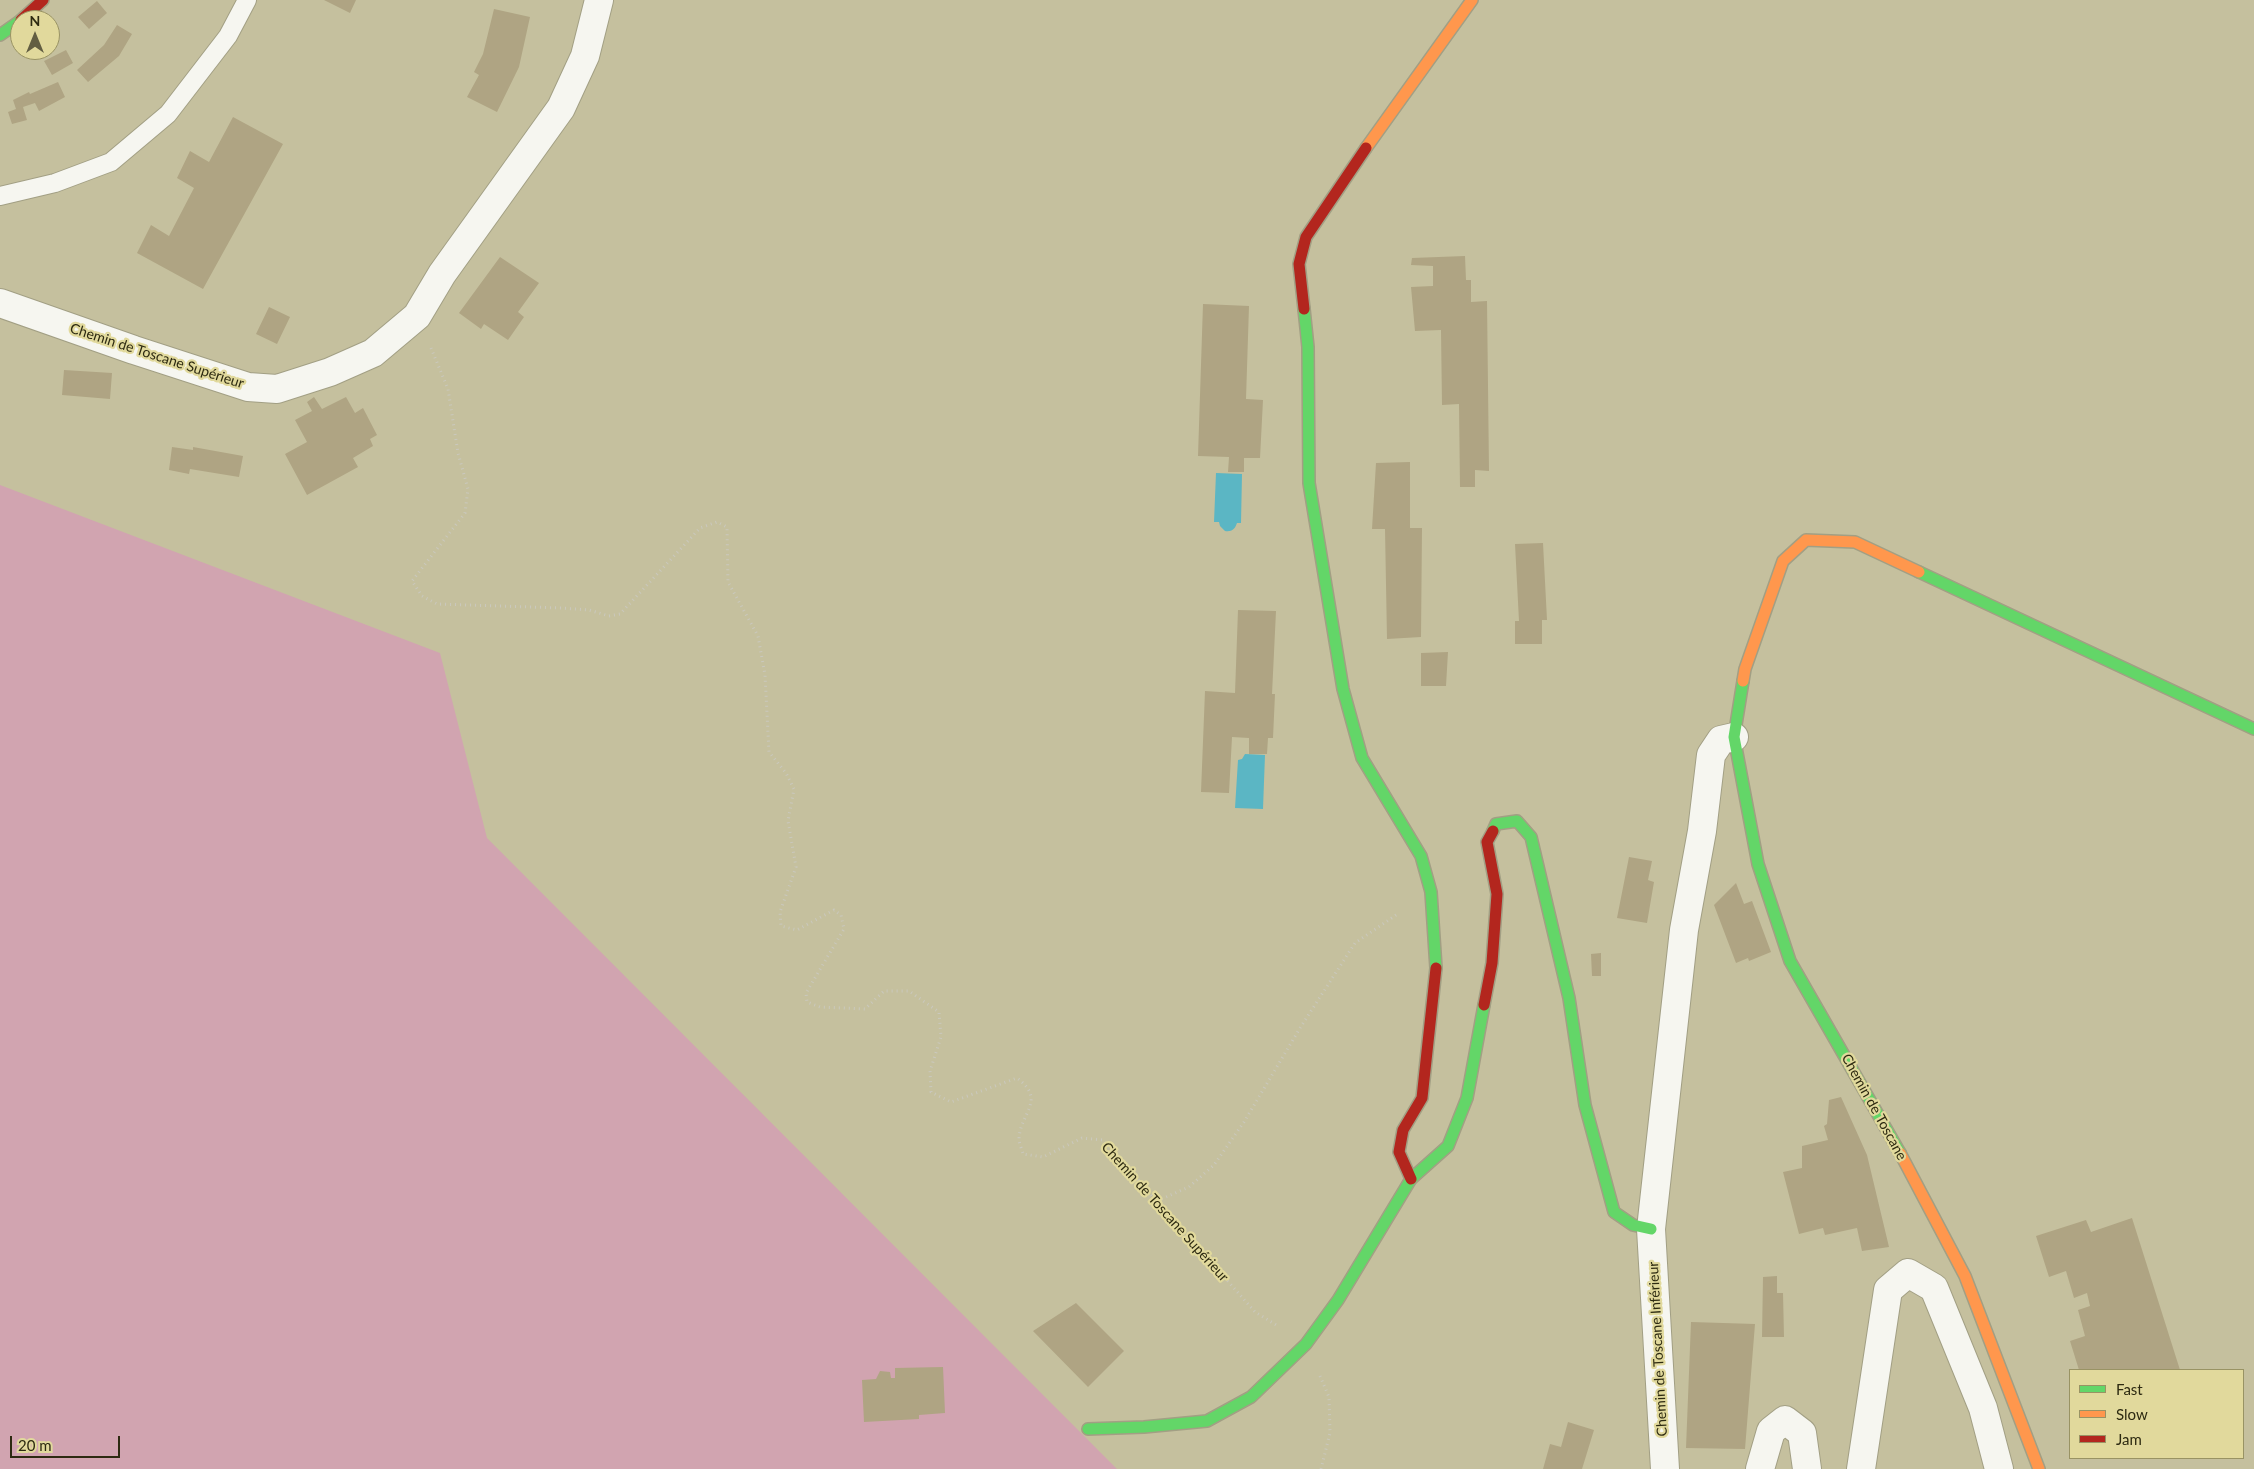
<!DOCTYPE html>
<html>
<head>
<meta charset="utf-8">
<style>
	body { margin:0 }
	#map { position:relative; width:2254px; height:1469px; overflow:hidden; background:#c5c09e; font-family:Lato,sans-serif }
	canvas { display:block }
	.legend { position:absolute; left:2069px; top:1369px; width:175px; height:90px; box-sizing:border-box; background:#e1d99c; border:1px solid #999364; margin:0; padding:6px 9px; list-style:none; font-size:15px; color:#2d2a11 }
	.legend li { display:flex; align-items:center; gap:10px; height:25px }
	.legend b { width:25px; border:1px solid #999364 }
	.north { position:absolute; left:10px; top:10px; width:50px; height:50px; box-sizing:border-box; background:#e1d99c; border:1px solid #999364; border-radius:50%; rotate:0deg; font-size:14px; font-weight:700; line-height:20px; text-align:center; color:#2d2a11 }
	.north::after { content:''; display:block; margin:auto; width:18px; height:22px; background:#625e42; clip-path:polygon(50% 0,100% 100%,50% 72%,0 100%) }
	.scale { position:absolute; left:10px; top:1436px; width:110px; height:22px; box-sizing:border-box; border:2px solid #2d2a11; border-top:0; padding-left:6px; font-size:15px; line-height:18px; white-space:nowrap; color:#2d2a11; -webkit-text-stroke:4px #e1d99c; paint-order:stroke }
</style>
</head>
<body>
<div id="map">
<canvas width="2254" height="1469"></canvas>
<ul class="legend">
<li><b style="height:6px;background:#63d668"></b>Fast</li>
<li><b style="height:6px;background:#ff974d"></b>Slow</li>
<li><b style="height:6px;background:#b3261e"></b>Jam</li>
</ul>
<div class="north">N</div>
<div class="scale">20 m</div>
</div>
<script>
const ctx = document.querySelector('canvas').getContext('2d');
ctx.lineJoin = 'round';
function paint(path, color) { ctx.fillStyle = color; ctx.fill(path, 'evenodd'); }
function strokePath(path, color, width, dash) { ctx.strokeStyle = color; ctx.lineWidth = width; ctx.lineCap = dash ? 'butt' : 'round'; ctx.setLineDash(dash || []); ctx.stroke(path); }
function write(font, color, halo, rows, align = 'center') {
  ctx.font = font + ' Lato,sans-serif'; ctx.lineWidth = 4.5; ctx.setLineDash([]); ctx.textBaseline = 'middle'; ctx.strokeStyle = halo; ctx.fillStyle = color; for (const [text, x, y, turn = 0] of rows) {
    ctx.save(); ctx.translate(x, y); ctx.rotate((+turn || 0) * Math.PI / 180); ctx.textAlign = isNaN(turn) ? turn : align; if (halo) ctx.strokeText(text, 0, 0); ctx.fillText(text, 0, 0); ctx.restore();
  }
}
paint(new Path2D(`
	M 0,485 L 440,653 L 487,838 L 1117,1469 L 0,1469 Z`), '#d1a4b0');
paint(new Path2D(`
	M 1216,473 L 1242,474 L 1241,523 L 1237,523 C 1235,529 1232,532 1225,531 L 1220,526 L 1219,522 L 1214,522 Z
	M 1245,754 L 1265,755 L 1263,809 L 1235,808 L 1238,760 L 1242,759 Z`), '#5bb6c4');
paint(new Path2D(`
	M 324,0 L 356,0 L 350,13 Z
	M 97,1 L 107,13 L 89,29 L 78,17 Z
	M 494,9 L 530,17 L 519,67 L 497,112 L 467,97 L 479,75 L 474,72 L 483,54 Z
	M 117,25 L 132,34 L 119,56 L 88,82 L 77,70 L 104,45 Z
	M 66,50 L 73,63 L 52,75 L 44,61 Z
	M 58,82 L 65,97 L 39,111 L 35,103 L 23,107 L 27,120 L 12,124 L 8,112 L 16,109 L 13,100 L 29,92 L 30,94 Z
	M 233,117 L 283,144 L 203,289 L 137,253 L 151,225 L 169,236 L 194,188 L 177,178 L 190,151 L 209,162 Z
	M 1465,256 L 1466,280 L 1471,280 L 1471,302 L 1487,301 L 1489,471 L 1475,470 L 1475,487 L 1460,487 L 1459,404 L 1442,405 L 1441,330 L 1415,331 L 1411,287 L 1433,286 L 1433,266 L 1411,265 L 1412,258 Z
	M 500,257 L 539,283 L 518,312 L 524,317 L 508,340 L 484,324 L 481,329 L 459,313 Z
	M 1203,304 L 1249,306 L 1246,399 L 1263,400 L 1260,458 L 1244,458 L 1244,472 L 1228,472 L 1229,457 L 1198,456 Z
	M 269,307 L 290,317 L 277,344 L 256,334 Z
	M 64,370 L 112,373 L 110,399 L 62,395 Z
	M 314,397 L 322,409 L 346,397 L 355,413 L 363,408 L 377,435 L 370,439 L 373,446 L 353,458 L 358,467 L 307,495 L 285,454 L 307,442 L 295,420 L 312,411 L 307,402 Z
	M 172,447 L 193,450 L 193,447 L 243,456 L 239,477 L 190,469 L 189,474 L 169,470 Z
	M 1410,462 L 1410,528 L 1422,528 L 1421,637 L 1387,639 L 1385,529 L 1372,529 L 1376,463 Z
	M 1543,543 L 1547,620 L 1542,620 L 1542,644 L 1515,644 L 1515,621 L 1519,621 L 1515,544 Z
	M 1238,610 L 1276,611 L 1272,694 L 1275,694 L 1273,738 L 1268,738 L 1267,754 L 1249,754 L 1249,738 L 1232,737 L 1229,793 L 1201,792 L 1205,691 L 1235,693 Z
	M 1448,652 L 1446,686 L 1421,686 L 1421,653 Z
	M 1629,857 L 1652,861 L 1648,880 L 1654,882 L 1647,923 L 1617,918 Z
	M 1736,883 L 1744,904 L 1752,901 L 1771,952 L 1749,961 L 1748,958 L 1736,963 L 1714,905 Z
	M 1601,953 L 1601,976 L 1592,976 L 1591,954 Z
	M 1841,1097 L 1867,1155 L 1889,1247 L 1862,1251 L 1857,1228 L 1825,1235 L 1823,1228 L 1799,1234 L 1783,1172 L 1802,1168 L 1802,1146 L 1828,1140 L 1824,1126 L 1827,1124 L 1829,1100 Z
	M 2132,1218 L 2180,1370 L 2079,1370 L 2070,1341 L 2085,1336 L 2078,1310 L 2090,1306 L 2087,1293 L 2074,1298 L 2066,1271 L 2049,1277 L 2036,1236 L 2086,1220 L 2091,1232 Z
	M 1777,1276 L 1777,1293 L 1783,1293 L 1784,1337 L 1762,1337 L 1763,1277 Z
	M 1076,1303 L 1124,1351 L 1088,1387 L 1033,1331 Z
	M 1691,1322 L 1755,1324 L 1745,1449 L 1686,1448 Z
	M 943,1367 L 945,1413 L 919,1415 L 919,1419 L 864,1422 L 862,1380 L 876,1379 L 880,1371 L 890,1372 L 891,1378 L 895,1378 L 895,1368 Z
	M 1568,1422 L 1594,1430 L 1582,1469 L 1543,1469 L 1550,1444 L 1561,1447 Z`), '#afa483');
const lane = new Path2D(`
	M 0,196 L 55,183 L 111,162 L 168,114 L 228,36 L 247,0`);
const street = new Path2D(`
	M 0,303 L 134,350 L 248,387 L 277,389 L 330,372 L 373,353 L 417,316 L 442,274 L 561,108 L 585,56 L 599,0
	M 1665,1469 L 1651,1229 L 1684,930 L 1702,831 L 1711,755 L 1721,740 L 1734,737
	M 1760,1469 L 1771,1431 L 1785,1420 L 1802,1433 L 1807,1469
	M 1861,1469 L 1888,1290 L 1908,1273 L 1934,1288 L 1983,1408 L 1999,1469`);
const fast = new Path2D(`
	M 0,35 L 20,21
	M 1304,309 L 1308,347 L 1309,483 L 1343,689 L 1362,758 L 1421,856 L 1431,892 L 1436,968
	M 1919,572 L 2254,729
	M 1743,681 L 1734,737 L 1758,864 L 1790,961 L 1900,1153
	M 1493,831 L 1496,824 L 1517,821 L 1531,837 L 1569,998 L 1585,1105 L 1614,1212 L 1633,1225 L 1651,1229
	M 1088,1429 L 1144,1427 L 1207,1421 L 1251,1397 L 1306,1344 L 1338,1300 L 1411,1179 L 1448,1146 L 1467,1098 L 1484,1005`);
const slow = new Path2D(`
	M 1366,148 L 1472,0
	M 1743,681 L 1745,669 L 1783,561 L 1806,540 L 1855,542 L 1919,572
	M 1900,1153 L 1965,1276 L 2039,1469`);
const jam = new Path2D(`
	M 21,20 L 43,0
	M 1304,309 L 1299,264 L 1306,237 L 1366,148
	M 1484,1005 L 1492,963 L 1497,894 L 1487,842 L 1493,831
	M 1411,1179 L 1399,1152 L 1403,1130 L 1422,1098 L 1436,968`);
strokePath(lane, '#a29f84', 20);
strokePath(street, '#a29f84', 30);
strokePath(fast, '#a29f84', 14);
strokePath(slow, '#a29f84', 14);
strokePath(jam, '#a29f84', 14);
strokePath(new Path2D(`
	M 431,348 L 448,389 L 458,453 L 468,489 L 465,513 L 412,581 L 422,596 L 437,604 L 561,608 L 589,610 L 609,616 L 620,614 L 700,528 L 717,522 L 727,527 L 728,582 L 758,636 L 765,675 L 769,752 L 786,773 L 794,789 L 788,821 L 796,867 L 780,912 L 781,926 L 797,930 L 834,910 L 841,915 L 844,929 L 806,993 L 807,1002 L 820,1007 L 865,1009 L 884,991 L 909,991 L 939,1012 L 941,1037 L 930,1071 L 931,1092 L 951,1102 L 1017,1078 C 1047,1100 1020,1113 1019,1139 C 1019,1143 1022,1150 1023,1154 L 1043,1157 L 1082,1138 L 1103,1140 L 1255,1312 L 1278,1326
	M 1157,1201 L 1189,1187 L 1214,1165 L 1244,1122 L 1300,1028 L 1355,943 L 1399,913
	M 1320,1376 L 1329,1397 L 1330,1433 L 1321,1469`), '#cac8bd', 3, [1, 4]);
strokePath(lane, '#f6f6f0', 18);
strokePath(street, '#f6f6f0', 28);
strokePath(fast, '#63d668', 11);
strokePath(slow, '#ff974d', 11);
strokePath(jam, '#b3261e', 11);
write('14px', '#2d2a11', '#e1d99c', [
	["Chemin de Toscane Supérieur",157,356,18],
	["Chemin de Toscane",1874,1107,61],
	["Chemin de Toscane Supérieur",1165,1212,48],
	["Chemin de Toscane Inférieur",1658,1349,-93]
]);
</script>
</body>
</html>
